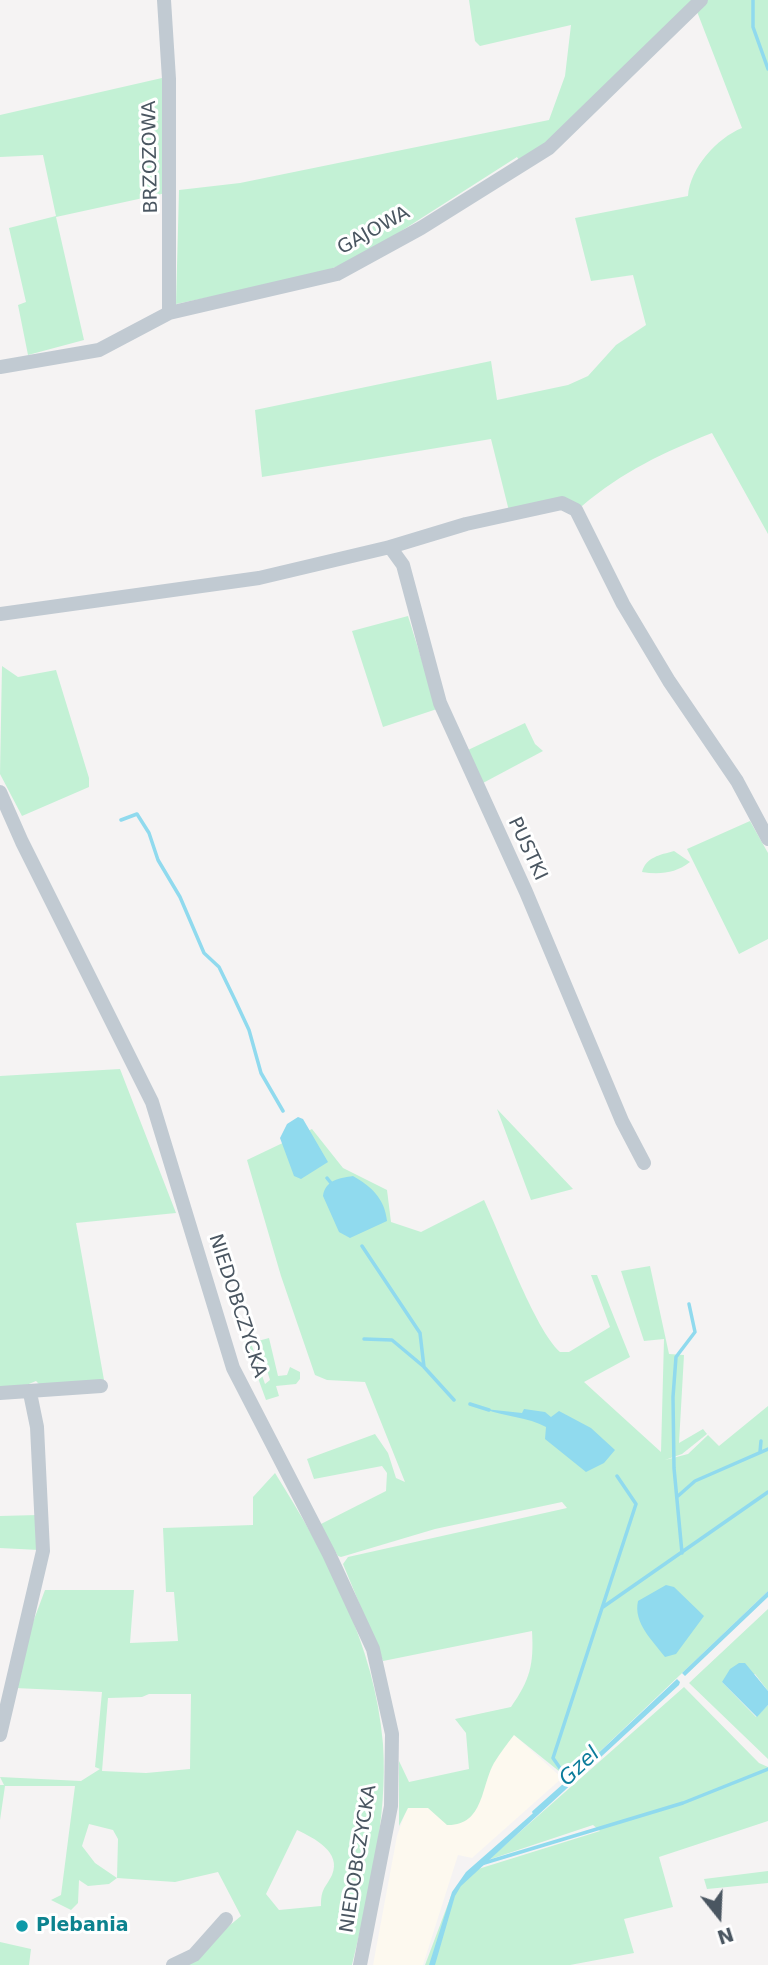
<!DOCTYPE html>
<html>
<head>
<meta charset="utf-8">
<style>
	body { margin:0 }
	#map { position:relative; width:768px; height:1965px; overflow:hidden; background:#f5f3f3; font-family:"DejaVu Sans",sans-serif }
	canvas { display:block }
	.north { position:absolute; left:684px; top:1881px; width:70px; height:70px; -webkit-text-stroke:5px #fff; paint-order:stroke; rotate:162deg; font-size:19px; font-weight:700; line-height:28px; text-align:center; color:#4a5661 }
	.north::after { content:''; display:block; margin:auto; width:24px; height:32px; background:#4a5661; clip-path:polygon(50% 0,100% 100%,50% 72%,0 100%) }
</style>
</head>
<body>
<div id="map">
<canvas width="768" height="1965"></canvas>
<div class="north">N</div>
</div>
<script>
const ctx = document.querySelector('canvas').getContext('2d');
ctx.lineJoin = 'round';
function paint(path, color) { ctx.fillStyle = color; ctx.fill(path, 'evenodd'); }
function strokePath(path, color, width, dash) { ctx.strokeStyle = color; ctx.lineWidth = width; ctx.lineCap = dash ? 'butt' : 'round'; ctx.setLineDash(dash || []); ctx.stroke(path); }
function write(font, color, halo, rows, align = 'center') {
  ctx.font = font + ' "DejaVu Sans",sans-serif'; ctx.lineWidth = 6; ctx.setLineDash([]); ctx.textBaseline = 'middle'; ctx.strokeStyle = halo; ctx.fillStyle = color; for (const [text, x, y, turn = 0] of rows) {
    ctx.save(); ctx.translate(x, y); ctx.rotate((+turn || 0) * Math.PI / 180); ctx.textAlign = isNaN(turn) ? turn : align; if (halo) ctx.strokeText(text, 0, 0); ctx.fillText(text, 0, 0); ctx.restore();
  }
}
paint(new Path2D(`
	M 513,1734 L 562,1778 L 472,1858 L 458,1855 L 423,1965 L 373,1965 L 397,1836 L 407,1808 L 451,1808 L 452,1824 Z`), '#fdf9ef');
paint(new Path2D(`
	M 469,0 L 696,0 L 544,145 L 520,162 L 517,157 L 359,258 L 312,276 L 176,304 L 179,190 L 240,183 L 549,120 L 565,76 L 571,25 L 480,46 L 475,41 Z
	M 706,0 L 768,0 L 768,534 L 712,433 C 664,452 622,472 582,506 L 555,501 L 509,511 L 491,439 L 262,477 L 255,410 L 491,361 L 497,400 L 568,385 L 588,376 L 616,345 L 646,325 L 633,275 L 591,281 L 575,218 L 688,196 C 690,168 717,138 742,128 L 696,9 Z
	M 162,78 L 166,193 L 56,217 L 84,340 L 28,355 L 18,305 L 26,302 L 9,228 L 56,216 L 43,155 L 0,157 L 0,115 Z
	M 408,616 L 437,709 L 383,727 L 352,631 Z
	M 2,666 L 18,677 L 56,670 L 89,778 L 89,787 L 22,816 L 0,774 Z
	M 525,723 L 535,744 L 543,751 L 483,783 L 468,750 Z
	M 750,821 L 768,853 L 768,939 L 739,954 L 687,849 Z
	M 674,851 L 690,862 C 676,873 660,875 642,872 C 646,857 660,855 674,851 Z
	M 120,1069 L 176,1213 L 76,1223 L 104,1380 L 41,1386 L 36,1381 L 24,1386 L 0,1387 L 0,1076 Z
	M 497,1109 L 573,1189 L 531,1200 Z
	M 312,1129 L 343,1168 L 387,1190 L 391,1222 L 421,1232 L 484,1200 C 501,1236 534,1328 560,1352 L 569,1352 L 610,1327 L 591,1275 L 597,1275 L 630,1357 L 584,1382 L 661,1452 L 664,1339 L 644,1341 L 621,1271 L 650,1266 L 669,1354 L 684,1355 L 679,1443 L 703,1429 L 707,1434 L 682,1454 L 665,1460 L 688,1454 L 708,1435 L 719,1446 L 768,1406 L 768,1591 L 570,1780 L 514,1735 C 507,1744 500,1753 494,1763 C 481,1786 484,1826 447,1825 L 428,1808 L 408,1808 L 399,1826 L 399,1761 L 409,1782 L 469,1769 L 466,1733 L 455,1719 L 511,1707 C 530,1680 534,1665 532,1631 L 383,1661 L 343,1564 L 348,1557 L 567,1508 L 562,1502 L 435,1529 L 341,1557 L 338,1556 L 319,1525 L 386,1491 L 387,1473 L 382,1466 L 314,1479 L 307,1459 L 375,1434 L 388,1453 L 396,1478 L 405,1482 L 365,1382 L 327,1380 L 315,1375 L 281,1276 L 247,1160 Z
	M 269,1338 L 278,1376 L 287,1375 L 290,1367 L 300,1372 L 300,1379 L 296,1384 L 276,1386 L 279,1396 L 266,1400 L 244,1340 L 250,1340 L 265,1384 L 270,1380 L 258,1341 Z
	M 275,1473 C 327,1556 375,1645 383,1744 C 388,1818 369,1894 352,1965 L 182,1965 L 241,1916 L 218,1872 L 175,1882 L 117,1878 L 109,1884 L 88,1886 L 79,1880 L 78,1903 L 71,1910 L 51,1900 L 61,1895 L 75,1786 L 5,1786 L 0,1820 L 0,1785 L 4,1785 L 0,1777 L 81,1781 L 100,1769 L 95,1767 L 102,1692 L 15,1688 L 23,1649 L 45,1590 L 134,1590 L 130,1643 L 178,1641 L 174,1592 L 166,1592 L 163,1528 L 253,1525 L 253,1497 ZM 149,1694 L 191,1694 L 190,1769 L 146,1773 L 102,1771 L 108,1698 L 142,1697 ZM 89,1824 L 113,1830 L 118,1839 L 117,1878 L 95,1863 L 82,1846 ZM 297,1830 C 314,1838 342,1852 332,1875 C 325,1889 321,1888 321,1906 L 279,1910 L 266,1894 Z
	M 38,1515 L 39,1550 L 0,1548 L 0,1516 Z
	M 768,1609 L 768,1691 L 755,1674 L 722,1682 L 756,1717 L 768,1705 L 768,1759 L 689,1683 Z
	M 684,1687 L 759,1763 L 768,1767 L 768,1821 L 659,1857 L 673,1907 L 624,1919 L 634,1953 L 570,1965 L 425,1965 L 451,1896 L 475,1870 L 600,1831 L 593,1825 L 488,1860 Z
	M 768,1871 L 768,1883 L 707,1889 L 704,1879 Z
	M 0,1942 L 31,1949 L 29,1965 L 0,1965 Z`), '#c3f1d5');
paint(new Path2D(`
	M 298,1117 L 303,1119 L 328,1162 L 301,1179 L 294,1176 L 280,1138 L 287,1124 Z
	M 353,1176 C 371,1186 385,1199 387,1221 L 350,1238 L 339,1232 L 323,1196 C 325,1180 340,1178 353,1176 Z
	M 485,1409 L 522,1413 L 524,1409 L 545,1412 L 551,1417 L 559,1411 L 591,1428 L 615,1450 L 604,1463 L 586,1472 L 545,1439 L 546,1427 C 528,1417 505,1417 485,1409 Z
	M 666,1585 L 674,1587 L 704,1616 L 676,1654 L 665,1657 C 653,1641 633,1623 638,1601 Z
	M 768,1591 L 768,1597 L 685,1676 L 682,1673 Z
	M 739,1663 L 745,1663 L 768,1691 L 768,1705 L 757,1717 L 722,1682 L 730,1669 Z
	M 677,1679 L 680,1682 L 679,1685 L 461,1886 L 455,1896 L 435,1965 L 429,1965 L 452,1892 L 466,1872 L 556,1793 Z`), '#90daee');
strokePath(new Path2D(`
	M 753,0 L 753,27 L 768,69
	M 121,820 L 137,814 L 149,833 L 158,860 L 180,897 L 204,953 L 219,967 L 235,1000 L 249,1030 L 261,1073 L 283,1111
	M 327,1178 L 331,1183
	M 362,1246 L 420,1333 L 424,1367 L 454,1400
	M 364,1339 L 392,1340 L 423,1366
	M 470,1404 L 489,1410
	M 760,1452 L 761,1441
	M 678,1496 L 695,1481 L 768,1449
	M 682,1553 L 674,1468 L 673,1397 L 676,1357 L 695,1332 L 689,1304
	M 603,1607 L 768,1492
	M 569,1781 L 553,1758 L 636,1504 L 617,1476
	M 534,1812 L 570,1780
	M 481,1864 L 683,1803 L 768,1769`), '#90daee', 3.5);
strokePath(new Path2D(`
	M 164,0 L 169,79 L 169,313
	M 0,367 L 99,350 L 169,313 L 337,274 L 421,228 L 549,148 L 701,0
	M 390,547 L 403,565 L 440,703 L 526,892 L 622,1121 L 644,1163
	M 0,614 L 259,578 L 390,547 L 466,524 L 562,503 L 576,510 L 623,604 L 669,681 L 737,781 L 768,839
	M 0,792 L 22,842 L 152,1102 L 233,1368 L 329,1554 L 373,1649 L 392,1734 L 391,1806 L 360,1965
	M 0,1393 L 101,1386
	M 0,1735 L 43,1551 L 37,1427 L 30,1393
	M 173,1965 L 194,1955 L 226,1919`), '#c1cad2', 14);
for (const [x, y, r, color] of [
	[22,1926,7,"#0f9aa8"]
]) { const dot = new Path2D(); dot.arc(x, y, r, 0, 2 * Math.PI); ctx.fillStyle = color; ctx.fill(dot); strokePath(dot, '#fff', 2.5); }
write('19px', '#4a5661', '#fff', [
	["BRZOZOWA",151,157,-91],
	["GAJOWA",374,231,-29],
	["PUSTKI",527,849,65],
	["NIEDOBCZYCKA",237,1306,72],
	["NIEDOBCZYCKA",359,1859,-81]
]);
write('bold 19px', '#0d838f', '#fff', [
	["Plebania",36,1926]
], 'left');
write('italic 21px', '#0c7c9b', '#fff', [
	["Gzel",580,1767,-43]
]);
</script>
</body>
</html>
